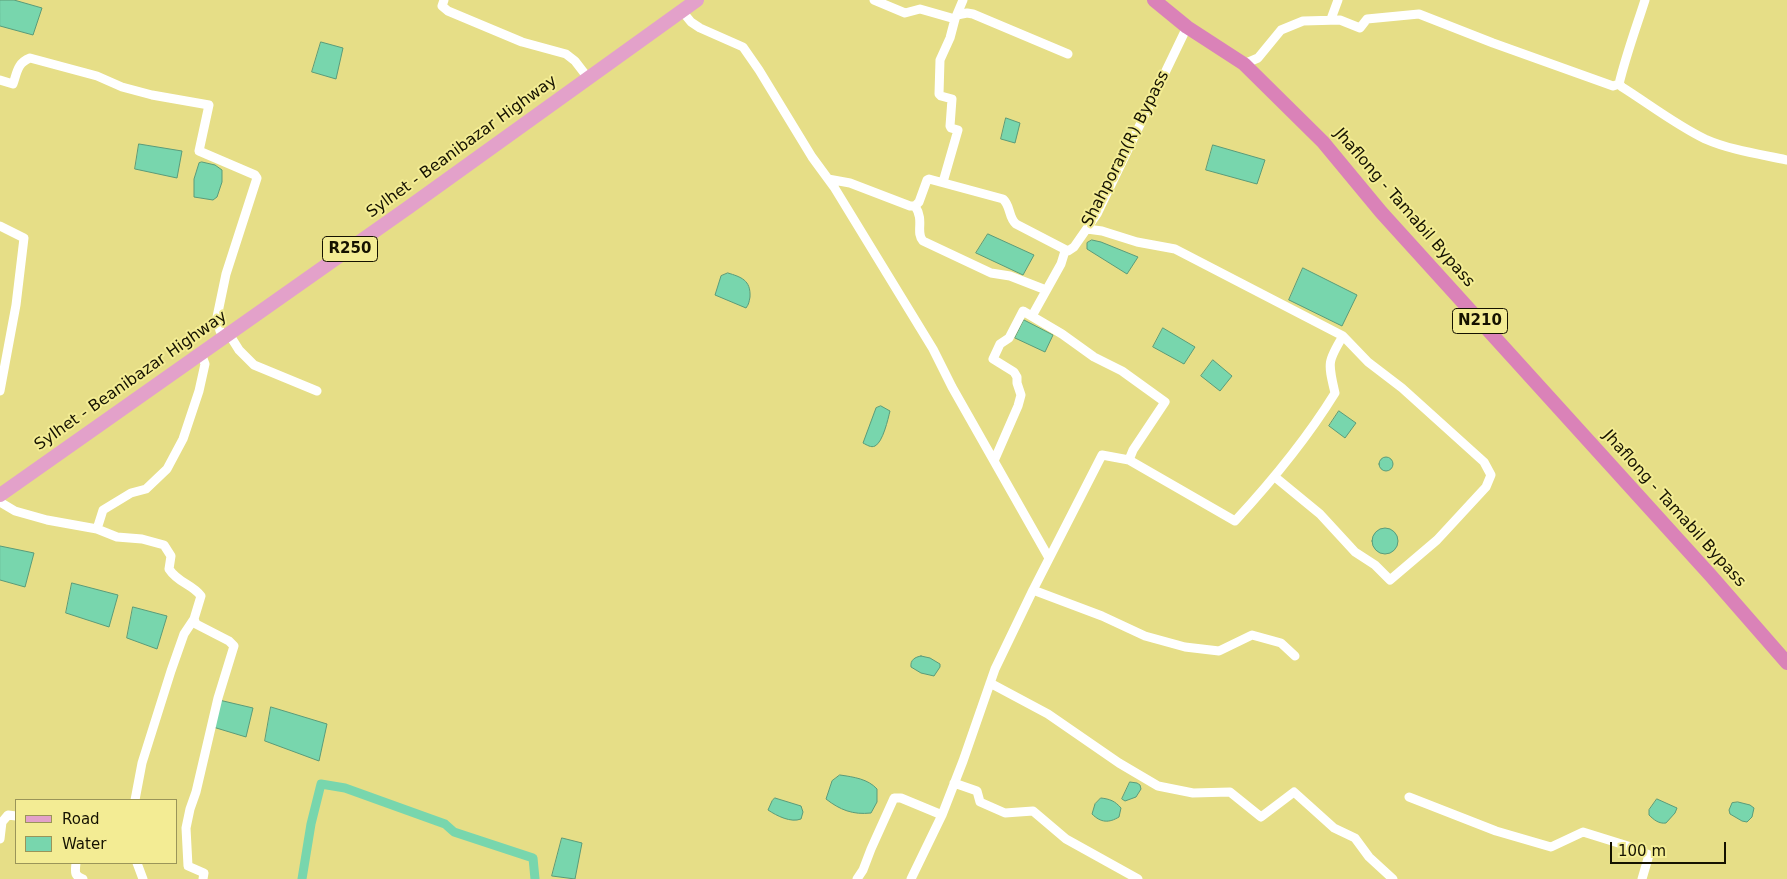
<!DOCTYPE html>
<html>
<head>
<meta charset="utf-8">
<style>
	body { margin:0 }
	#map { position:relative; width:1787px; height:879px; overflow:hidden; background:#e6de87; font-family:"DejaVu Sans",sans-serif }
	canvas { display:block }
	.legend { position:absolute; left:15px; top:799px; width:162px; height:65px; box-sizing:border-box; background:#f3ec94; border:1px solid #9a9559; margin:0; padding:6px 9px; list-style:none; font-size:15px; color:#151200 }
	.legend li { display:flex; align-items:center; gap:10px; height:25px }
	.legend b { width:25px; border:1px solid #9a9559 }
	.scale { position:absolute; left:1610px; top:842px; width:116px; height:22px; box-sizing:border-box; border:2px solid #151200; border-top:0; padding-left:6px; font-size:15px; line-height:18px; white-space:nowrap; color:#151200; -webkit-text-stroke:4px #f3ec94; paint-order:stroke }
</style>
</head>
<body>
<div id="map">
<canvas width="1787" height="879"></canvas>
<ul class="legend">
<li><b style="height:6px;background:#e3a1ca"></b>Road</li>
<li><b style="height:14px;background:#78d6ad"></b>Water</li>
</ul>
<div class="scale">100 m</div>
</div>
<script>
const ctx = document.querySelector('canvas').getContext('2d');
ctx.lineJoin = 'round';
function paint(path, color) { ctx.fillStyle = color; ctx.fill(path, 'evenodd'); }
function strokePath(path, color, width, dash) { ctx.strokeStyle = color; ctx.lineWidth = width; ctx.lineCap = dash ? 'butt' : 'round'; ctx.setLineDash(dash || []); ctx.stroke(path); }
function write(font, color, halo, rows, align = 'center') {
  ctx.font = font + ' "DejaVu Sans",sans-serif'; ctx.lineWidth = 4; ctx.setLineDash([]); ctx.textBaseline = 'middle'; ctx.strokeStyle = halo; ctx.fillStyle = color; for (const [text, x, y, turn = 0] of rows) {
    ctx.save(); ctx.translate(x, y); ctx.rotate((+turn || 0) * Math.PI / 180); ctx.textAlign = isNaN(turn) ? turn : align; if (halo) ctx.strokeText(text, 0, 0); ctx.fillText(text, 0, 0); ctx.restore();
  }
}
const water = new Path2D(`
	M 0,0 L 14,0 L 42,8 L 33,35 L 0,26 Z
	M 321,42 L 343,48 L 336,79 L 312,72 Z
	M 1006,118 L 1020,123 L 1015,143 L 1001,139 Z
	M 139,144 L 182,151 L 177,178 L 135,169 Z
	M 1213,145 L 1265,160 L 1257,184 L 1206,170 Z
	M 202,162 L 215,165 L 222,170 L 222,182 L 217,197 L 213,200 L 194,197 L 194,179 L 199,163 Z
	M 988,234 L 1034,255 L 1023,275 L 976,253 Z
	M 1092,240 L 1101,242 L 1138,257 L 1127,274 L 1087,249 L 1087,243 Z
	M 1303,268 L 1357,295 L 1342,326 L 1289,300 Z
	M 728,273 C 741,277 751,280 750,297 C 749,302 749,304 746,308 L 715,295 L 721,276 Z
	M 1024,320 L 1053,335 L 1045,352 L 1015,338 Z
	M 1163,328 L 1195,347 L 1184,364 L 1153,347 Z
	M 1213,360 L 1232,376 L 1220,391 L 1201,376 Z
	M 881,406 L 890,411 C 888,419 883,442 875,446 C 871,448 867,445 863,443 L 876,408 Z
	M 1339,411 L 1356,423 L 1345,438 L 1329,426 Z
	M1379 464a7 7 0 1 1 14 0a7 7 0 1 1-14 0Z
	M1372 541a13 13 0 1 1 26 0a13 13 0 1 1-26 0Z
	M 0,546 L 34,553 L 25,587 L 0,580 Z
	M 72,583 L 118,595 L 109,627 L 66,613 Z
	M 133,607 L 167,616 L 157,649 L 127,638 Z
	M 921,656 L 930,658 L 940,664 L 940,667 L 934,676 L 921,673 L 911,667 C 910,660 915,657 921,656 Z
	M 219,700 L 253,708 L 246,737 L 213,727 Z
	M 271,707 L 327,724 L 319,761 L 265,741 Z
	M 840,775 C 854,777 868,779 877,789 L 877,802 L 871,813 C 853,815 840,810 826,799 L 832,781 Z
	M 1130,782 L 1137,783 L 1140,785 L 1141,789 L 1136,797 L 1125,801 L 1122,799 Z
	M 775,798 L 801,806 L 803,812 L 801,819 C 791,823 777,816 768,810 L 772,801 Z
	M 1101,798 C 1110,799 1115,801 1121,808 L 1119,817 C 1109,823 1101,823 1092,814 L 1095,804 Z
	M 1657,799 L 1677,808 L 1675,813 L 1666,823 C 1659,824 1654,820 1649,815 L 1649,810 Z
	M 1738,802 L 1750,805 L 1754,808 L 1752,817 L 1747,822 L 1742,821 L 1730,814 L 1729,810 L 1732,803 Z
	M 562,838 L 582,843 L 575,879 L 552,876 Z`);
paint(water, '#78d6ad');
strokePath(water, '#5a9b79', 1);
strokePath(new Path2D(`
	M 302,879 L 311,824 L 321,784 L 345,788 L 445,824 L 454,832 L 533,858 L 535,879`), '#78d6ad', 9);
strokePath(new Path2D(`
	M 444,0 L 442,6 L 448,11 L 522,42 L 566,54 L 575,61 L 585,74
	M 874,0 L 905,13 L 920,9 L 955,19 L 963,0
	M 1645,0 C 1636,28 1626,55 1619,84 L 1622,87 C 1649,104 1676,125 1705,139 C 1730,150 1759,154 1787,160
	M 682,11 L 691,22 L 700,28 L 743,47 L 759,70 L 812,157 L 834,187 L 933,349 L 952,387 L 1049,558
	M 957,15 L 967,13 L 973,14 L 1068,54
	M 1331,19 L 1338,0
	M 1244,64 L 1258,58 L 1281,30 L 1303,21 L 1340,20 L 1360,28 L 1367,19 L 1419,14 L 1493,43 L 1613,86 L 1619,84
	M 0,80 L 13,84 C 17,73 17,63 30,58 L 97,76 L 122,87 L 152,95 L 209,105 L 199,151 L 255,175 L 257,178 L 226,274 L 217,317 L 220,331
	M 828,179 L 850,183 L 910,206 L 915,206 L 919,202 L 927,180 L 929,179 L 1003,199 C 1011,206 1008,217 1016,224 L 1068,251 L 1074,247 L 1097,214 L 1187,27
	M 943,182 L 958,130 L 951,128 L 950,126 L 952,99 L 941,96 L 939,94 L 940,60 L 950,38 L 955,19
	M 915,206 C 925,221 915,232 923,241 L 991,273 L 1010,276 L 1046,290
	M 0,226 L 24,238 L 16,305 L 0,391
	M 1087,229 L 1102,231 L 1137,242 L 1175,249 L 1343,336 L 1368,362 L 1402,388 L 1484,462 L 1491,475 L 1486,487 L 1437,540 L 1390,580 L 1375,565 L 1355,552 L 1320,514 L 1275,477
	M 1032,316 L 1061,264 L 1065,251
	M 229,334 L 239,350 L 254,365 L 317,391
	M 994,461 L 1018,406 L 1021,395 L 1017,383 L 1017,377 L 1014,372 L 993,359 L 1000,344 L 1009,338 L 1023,311 L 1062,334 L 1094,357 L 1122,371 L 1165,402 L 1133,450 L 1129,460
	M 0,502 L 15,511 L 47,520 L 97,529 L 117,537 L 142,539 L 164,545 L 171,556 L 169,569 C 178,583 192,584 201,596 L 194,619 L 196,624 L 229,641 L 234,646 L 218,698 L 196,792 L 190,809 L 186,828 L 188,866 L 204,873 L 203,879
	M 97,529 L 103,510 L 131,493 L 146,489 L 167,469 L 183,439 L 199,391 L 205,364 L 201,353
	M 1033,590 L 1102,616 L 1145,636 L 1185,647 L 1219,651 L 1252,635 L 1281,643 L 1295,656
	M 990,683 L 1048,714 L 1119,763 L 1158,786 L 1193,793 L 1230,792 L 1261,817 L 1294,792 L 1334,828 L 1355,838 L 1369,857 L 1393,879
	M 954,783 L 977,791 L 980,802 L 1005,813 L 1033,811 L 1066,839 L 1138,879
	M 1409,797 L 1496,831 L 1551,847 L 1583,832 L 1628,846 L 1649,855 L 1642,879
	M 135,800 L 142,763 L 171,671 L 184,634 L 194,619
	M 0,839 L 2,822 L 8,815 L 16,816
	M 76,863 C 75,872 74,876 83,879
	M 137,863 L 143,879
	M 857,879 L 863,870 L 871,849 L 894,798 L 901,798 L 942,815
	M 911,879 L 942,815 L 963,761 L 995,669 L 1033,590 L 1102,455 L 1129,460 L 1235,521 C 1272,481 1306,440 1335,393 C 1328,363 1327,362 1343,336`), '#fff', 9);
strokePath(new Path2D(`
	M 0,495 L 409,207 L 697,0`), '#e3a1ca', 14);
strokePath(new Path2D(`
	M 1154,0 L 1187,27 L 1244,64 L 1323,142 L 1381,212 L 1712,577 L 1787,663`), '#da82b8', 14);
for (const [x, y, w] of [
	[350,249,55],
	[1480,321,55]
]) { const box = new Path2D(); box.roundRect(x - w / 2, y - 12.5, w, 25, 4); ctx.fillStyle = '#f3ec94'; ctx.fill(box); strokePath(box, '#151200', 1); }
write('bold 15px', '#151200', null, [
	["R250",350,249],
	["N210",1480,321]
]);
write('16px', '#151200', '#f3ec94', [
	["Sylhet - Beanibazar Highway",462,147,-36],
	["Shahporan(R) Bypass",1126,149,-63],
	["Jhaflong - Tamabil Bypass",1404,208,49],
	["Sylhet - Beanibazar Highway",131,381,-35],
	["Jhaflong - Tamabil Bypass",1674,509,48]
]);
</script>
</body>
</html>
